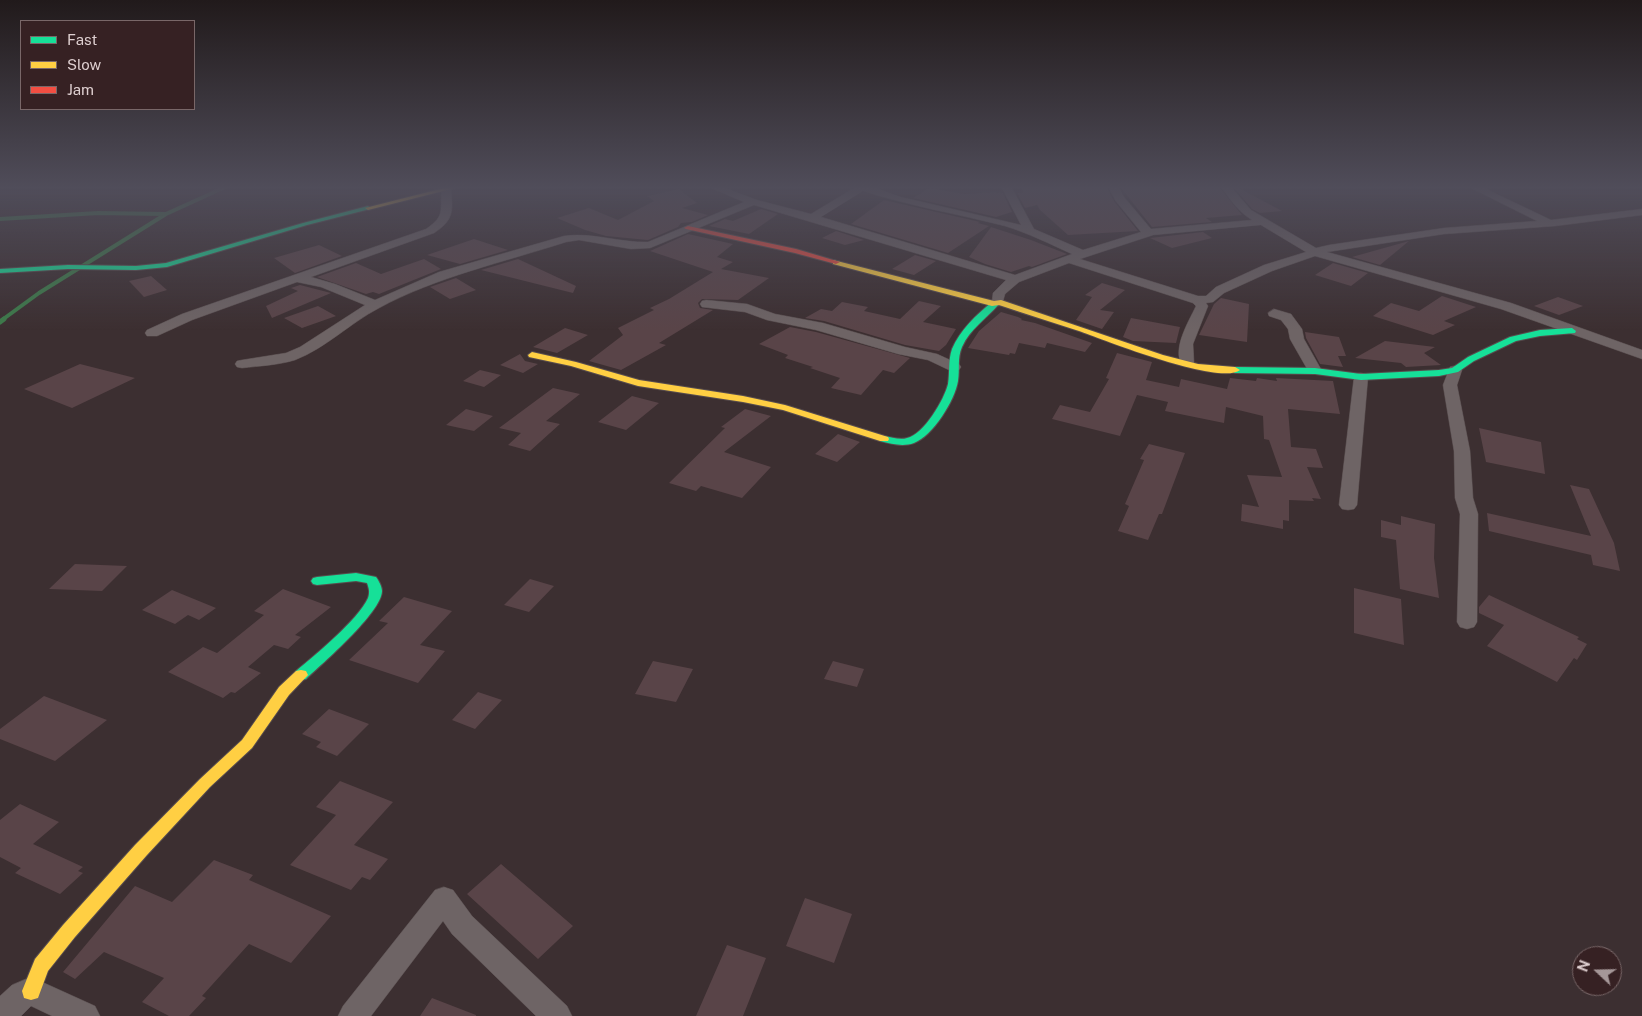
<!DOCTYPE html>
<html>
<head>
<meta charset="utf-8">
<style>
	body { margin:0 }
	#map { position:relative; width:1642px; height:1016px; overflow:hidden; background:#3c2f31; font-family:"Public Sans",sans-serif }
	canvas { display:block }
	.legend { position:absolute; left:20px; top:20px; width:175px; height:90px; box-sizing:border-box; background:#362123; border:1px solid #796768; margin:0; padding:6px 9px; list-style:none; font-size:15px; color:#decfd0 }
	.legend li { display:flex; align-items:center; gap:10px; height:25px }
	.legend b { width:25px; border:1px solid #796768 }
	.north { position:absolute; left:1572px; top:946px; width:50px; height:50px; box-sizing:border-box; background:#362123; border:1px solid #796768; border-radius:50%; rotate:291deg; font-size:14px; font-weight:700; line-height:20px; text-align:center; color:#decfd0 }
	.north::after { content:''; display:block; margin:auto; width:18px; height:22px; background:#a59798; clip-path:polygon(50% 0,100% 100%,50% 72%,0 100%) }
</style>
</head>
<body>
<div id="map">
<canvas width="1642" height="1016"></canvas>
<ul class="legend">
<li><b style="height:6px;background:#16e098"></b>Fast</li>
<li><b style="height:6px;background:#ffcf43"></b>Slow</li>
<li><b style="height:6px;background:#f24e42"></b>Jam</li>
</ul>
<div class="north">N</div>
</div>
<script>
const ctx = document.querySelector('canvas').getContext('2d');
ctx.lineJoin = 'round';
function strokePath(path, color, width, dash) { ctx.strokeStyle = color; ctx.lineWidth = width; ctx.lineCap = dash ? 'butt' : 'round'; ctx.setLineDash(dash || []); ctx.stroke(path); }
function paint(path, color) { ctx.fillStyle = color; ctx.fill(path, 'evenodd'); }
strokePath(new Path2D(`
	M 0,219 L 98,213 L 165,214
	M 2,320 L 39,293 L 166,214 L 223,188`), '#3d7b4a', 4);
strokePath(new Path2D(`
	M 0,322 L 4,319`), '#3d7b4a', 5);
paint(new Path2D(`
	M 929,188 L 965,194 L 994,192 L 1003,193 L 1012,212 L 996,217 L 913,198 Z
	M 1022,188 L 1107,188 L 1114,201 L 1138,231 L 1068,235 L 1040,210 L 1037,205 L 1025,208 L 1017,193 L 1023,193 Z
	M 1121,188 L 1220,188 L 1242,215 L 1206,218 L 1212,222 L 1152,227 Z
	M 1234,188 L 1239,188 L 1282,211 L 1260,213 L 1252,209 Z
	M 679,189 L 697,203 L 682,208 L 708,215 L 692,222 L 681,223 L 678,227 L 648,240 L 606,236 L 585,230 L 557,218 L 589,208 L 618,220 L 654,201 L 647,196 Z
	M 884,200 L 980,222 L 978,223 L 989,226 L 948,253 L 851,224 Z
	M 761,209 L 778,214 L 749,234 L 709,226 L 725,219 L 733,221 Z
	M 991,227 L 1031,240 L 1067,254 L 1032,267 L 1029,266 L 1011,272 L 985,264 L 969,257 Z
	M 836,231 L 864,240 L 845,245 L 822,238 Z
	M 1203,232 L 1212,238 L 1172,248 L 1150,238 Z
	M 688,234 L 733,244 L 717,257 L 733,262 L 721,269 L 769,278 L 738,300 L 702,299 L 698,303 L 700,308 L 713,310 L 659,343 L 666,345 L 621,370 L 589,361 L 623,335 L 618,328 L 654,310 L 650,308 L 669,299 L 713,272 L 650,251 Z
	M 474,239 L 508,250 L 460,264 L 427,255 Z
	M 1409,241 L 1380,265 L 1352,257 Z
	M 319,245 L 342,256 L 295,273 L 274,258 Z
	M 915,255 L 936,261 L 914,275 L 892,269 Z
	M 424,259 L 441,269 L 379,294 L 373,292 L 366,294 L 317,277 L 356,263 L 381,274 Z
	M 518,259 L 576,286 L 573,293 L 481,270 Z
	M 1333,263 L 1368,273 L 1351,286 L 1315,275 Z
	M 151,276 L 167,290 L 144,297 L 129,281 Z
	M 456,278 L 476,290 L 450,299 L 430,287 Z
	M 1102,283 L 1125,290 L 1100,310 L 1114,312 L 1102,329 L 1076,320 L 1092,297 L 1085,295 Z
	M 300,285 L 331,293 L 272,318 L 266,306 L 298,291 L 291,288 Z
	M 1442,296 L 1476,307 L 1444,321 L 1455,325 L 1433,335 L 1373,316 L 1391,303 L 1419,311 Z
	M 1558,297 L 1583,306 L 1559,315 L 1534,306 Z
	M 1221,298 L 1249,304 L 1247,342 L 1199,335 L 1214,304 Z
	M 919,301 L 941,306 L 923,322 L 956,329 L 946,345 L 939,351 L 905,345 L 824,321 L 805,318 L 821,309 L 832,311 L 842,302 L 868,307 L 864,311 L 900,319 Z
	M 318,306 L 336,316 L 302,328 L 284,318 Z
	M 1001,312 L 1018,317 L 1022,319 L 1021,320 L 1035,323 L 1092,343 L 1085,352 L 1047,343 L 1045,348 L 1019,343 L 1015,354 L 1010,353 L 1009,355 L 968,348 L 979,331 Z
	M 1131,318 L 1180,327 L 1176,343 L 1133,341 L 1123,337 Z
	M 790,327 L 816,332 L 910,358 L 894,373 L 883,370 L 861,395 L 831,388 L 840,378 L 810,368 L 813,367 L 785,358 L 788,355 L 759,344 Z
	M 565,328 L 588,335 L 557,353 L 533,347 Z
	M 1305,332 L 1339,337 L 1346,356 L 1338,356 L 1343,367 L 1320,364 L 1306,338 Z
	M 1385,341 L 1435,347 L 1424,353 L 1441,365 L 1406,367 L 1401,363 L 1355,358 Z
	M 1117,353 L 1152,362 L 1146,380 L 1179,387 L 1181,379 L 1227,389 L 1230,378 L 1256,381 L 1257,378 L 1277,381 L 1276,378 L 1333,381 L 1340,414 L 1288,409 L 1291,447 L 1316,449 L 1323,468 L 1307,467 L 1321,499 L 1312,498 L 1314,501 L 1289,500 L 1289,521 L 1283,520 L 1283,529 L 1241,521 L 1242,504 L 1259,507 L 1247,475 L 1282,477 L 1269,440 L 1264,439 L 1263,416 L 1226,407 L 1224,423 L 1165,411 L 1168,402 L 1137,395 L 1120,436 L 1052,419 L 1060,405 L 1090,412 L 1109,379 L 1106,378 Z
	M 520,354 L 525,361 L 538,364 L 523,373 L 500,365 Z
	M 80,364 L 135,378 L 72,408 L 24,389 Z
	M 480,370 L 501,375 L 484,387 L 463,381 Z
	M 553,388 L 580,394 L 546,421 L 560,424 L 530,451 L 508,445 L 521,433 L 499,428 Z
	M 632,396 L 659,403 L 626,430 L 598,422 Z
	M 466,409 L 493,416 L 474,431 L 446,425 Z
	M 745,409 L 771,416 L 724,452 L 771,467 L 742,498 L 701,486 L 696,491 L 669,483 L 725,428 L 721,427 Z
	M 1479,428 L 1541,442 L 1545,474 L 1486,462 Z
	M 838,434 L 860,442 L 837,462 L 815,454 Z
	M 1149,444 L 1185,453 L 1162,514 L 1159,514 L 1148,540 L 1118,531 L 1129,506 L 1125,504 L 1144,460 L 1140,459 Z
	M 1570,485 L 1589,489 L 1614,543 L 1620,571 L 1593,565 L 1591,555 L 1489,531 L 1487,513 L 1591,536 Z
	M 1401,516 L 1435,524 L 1434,558 L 1439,598 L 1400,589 L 1396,540 L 1381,537 L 1381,520 L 1401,525 Z
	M 75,564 L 127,566 L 102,591 L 49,589 Z
	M 530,579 L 554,586 L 529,612 L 504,605 Z
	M 1354,588 L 1401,599 L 1404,645 L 1354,633 Z
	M 283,589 L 331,607 L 295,635 L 301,637 L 288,649 L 274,645 L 248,667 L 261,673 L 235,693 L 231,692 L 223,698 L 168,672 L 203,647 L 217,653 L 264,615 L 254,611 Z
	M 172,590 L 216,608 L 199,620 L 188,615 L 175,624 L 142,610 Z
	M 1489,595 L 1579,637 L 1577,639 L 1587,644 L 1577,660 L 1574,658 L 1557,682 L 1487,646 L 1504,625 L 1479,613 L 1479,607 Z
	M 404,597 L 452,611 L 420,645 L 445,651 L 418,683 L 349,660 L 388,623 L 379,621 Z
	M 653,661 L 693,669 L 676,702 L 635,694 Z
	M 833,661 L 864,669 L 857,687 L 824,679 Z
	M 478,692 L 502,700 L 475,729 L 452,720 Z
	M 44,696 L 107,720 L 55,761 L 0,739 L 0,729 Z
	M 329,709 L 369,724 L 337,756 L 316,747 L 321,742 L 302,734 Z
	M 340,781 L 393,802 L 354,845 L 388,859 L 370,880 L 362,877 L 351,890 L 290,865 L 336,815 L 316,807 Z
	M 20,804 L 59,822 L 33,844 L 83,867 L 78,871 L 83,873 L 60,894 L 15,873 L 21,868 L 0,857 L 0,820 Z
	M 214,860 L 253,875 L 249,880 L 331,916 L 291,963 L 249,944 L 202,996 L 206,998 L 189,1016 L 169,1016 L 142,1002 L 164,978 L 104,952 L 75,979 L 63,972 L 135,886 L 172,902 Z
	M 501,864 L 573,926 L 538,959 L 467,894 Z
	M 805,898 L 852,914 L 834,963 L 786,946 Z
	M 727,945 L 766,958 L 743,1016 L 696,1016 Z
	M 432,998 L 476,1015 L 476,1016 L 420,1016 Z`), '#594448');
const street = new Path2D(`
	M 442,188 L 451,189 C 453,211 454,220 434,233 L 311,277 L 335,284 L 375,300 L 439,272 L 564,236 C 592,232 620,243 648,242 L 744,202 L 711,188 L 725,188 L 757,200 L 811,214 L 854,188 L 875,188 L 901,197 L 1021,225 L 1002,188 L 1012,188 L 1034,229 L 1083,250 L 1141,232 L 1115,200 L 1109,188 L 1119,188 L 1124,197 L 1151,229 L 1252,220 C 1239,212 1231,201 1222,188 L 1232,188 L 1251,210 L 1316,248 L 1329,245 L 1444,228 L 1537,221 L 1471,188 L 1484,188 L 1551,220 L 1642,209 L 1642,215 L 1555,226 L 1444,234 L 1327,252 L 1511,303 L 1642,350 L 1642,359 L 1501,309 L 1315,256 L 1272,271 L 1224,293 L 1213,302 L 1206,303 L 1208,306 L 1193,344 L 1194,363 L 1192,366 L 1182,366 C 1172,348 1188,323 1196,306 L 1193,303 L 1069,263 L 1019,282 L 1005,294 L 1002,305 L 998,306 L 992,302 L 993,293 L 1006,280 L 754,205 L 650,248 L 631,249 L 579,240 L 566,242 C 504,262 436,277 379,308 C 350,323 326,348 295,360 C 279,365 259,366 242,368 L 237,367 L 235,364 L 237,361 L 242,360 L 286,353 L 300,347 L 365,305 L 321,287 L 297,282 L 192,320 L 157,336 L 147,336 L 145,333 L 147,330 L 182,314 L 426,229 C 447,215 439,209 442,188 ZM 863,191 C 910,206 958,214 1005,226 C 1028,233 1050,244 1072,254 L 1015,275 L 821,217 ZM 1261,225 L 1306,252 L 1264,265 L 1216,287 L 1206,296 L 1198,296 L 1080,259 L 1153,235 Z
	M 706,300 L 747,304 L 775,314 L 823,323 L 905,347 L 937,354 L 959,364 L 961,367 L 959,370 L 949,370 L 928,360 L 898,354 L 816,330 L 767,320 L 745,312 L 702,307 L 700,304 L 702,301 Z
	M 1274,309 L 1291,314 L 1302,329 L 1304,339 L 1322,371 L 1320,374 L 1310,374 L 1290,339 L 1288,329 L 1281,320 L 1269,316 L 1268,313 Z
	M 1455,366 L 1460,367 L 1462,370 L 1457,385 L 1470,451 L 1473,498 L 1478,514 L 1477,622 L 1474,627 L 1467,629 L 1460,627 L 1457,622 L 1460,514 L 1455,498 L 1454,451 L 1443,385 L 1450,367 Z
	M 1361,373 L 1366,374 L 1368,377 L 1357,505 L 1354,509 L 1348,510 L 1342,509 L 1339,505 L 1354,377 L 1356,374 Z
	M 444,887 L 453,890 L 472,916 L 567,1006 L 572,1016 L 536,1016 L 452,934 L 443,921 L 371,1016 L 338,1016 L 343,1006 L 435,890 Z
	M 31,977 L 95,1006 L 100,1016 L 52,1016 L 31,1006 L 21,1016 L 0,1016 L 0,996 L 12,985 Z`);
const fast = new Path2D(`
	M 368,206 L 371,208 L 370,209 L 307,225 L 167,267 L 136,270 L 68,269 L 0,273 L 0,269 L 68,265 L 136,266 L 166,263 L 303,223 Z
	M 992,302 L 999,304 C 986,319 970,329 962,347 C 957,358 960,370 958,381 C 955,400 933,436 914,443 C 903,447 892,444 880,441 L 879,439 L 880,437 C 889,435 898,441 907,438 C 924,434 944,400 948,384 C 950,372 948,360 952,349 C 960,330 976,315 992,302 Z
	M 1572,328 L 1576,331 L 1575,333 L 1540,336 L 1516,341 L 1474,361 L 1458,372 L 1439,376 L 1361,380 L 1315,374 L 1235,373 L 1230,370 L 1235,367 L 1315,368 L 1361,374 L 1439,370 L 1452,368 L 1468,357 L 1510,337 L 1540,330 Z
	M 356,573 L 376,577 C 379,581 382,587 382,591 C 382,612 322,664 306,679 L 301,680 L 296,679 L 294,675 L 296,671 C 315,655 358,620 368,598 C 370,592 369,589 367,583 L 356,581 L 317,585 L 313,584 L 311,581 L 313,578 L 317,577 Z`);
const slow = new Path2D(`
	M 444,188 L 455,188 L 368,210 L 365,208 Z
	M 833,260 L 994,301 L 1001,300 L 1163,355 L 1198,364 L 1235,367 L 1240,370 C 1220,386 1104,340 1079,331 C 1052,322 1025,314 999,305 L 992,306 L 833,264 Z
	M 532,352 L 576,362 L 639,380 L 743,396 L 785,405 L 888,437 L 889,439 L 888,441 L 880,441 L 783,410 L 743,402 L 638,386 L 571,366 L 529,357 L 528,355 Z
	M 301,670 L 306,671 L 308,675 L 289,695 L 252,748 L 210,787 L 147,855 L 75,937 L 48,971 L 38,998 L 31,1000 L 24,998 L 22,991 L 35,959 L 63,925 L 135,845 L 200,779 L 242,740 L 279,687 L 296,671 Z`);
const jam = new Path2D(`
	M 688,226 L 796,249 L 840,262 L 836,264 L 795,253 L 686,229 L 684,228 Z`);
strokePath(street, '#574c4d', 1);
strokePath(fast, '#574c4d', 2);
strokePath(slow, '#574c4d', 2);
strokePath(jam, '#574c4d', 2);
paint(street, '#6e6465');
paint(fast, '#16e098');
paint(slow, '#ffcf43');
paint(jam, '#f24e42');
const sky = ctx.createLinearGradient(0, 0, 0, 330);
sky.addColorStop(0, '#211a1b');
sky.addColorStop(0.57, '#504d5a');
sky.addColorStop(1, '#504d5a00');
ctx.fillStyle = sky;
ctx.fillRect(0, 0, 1642, 330);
</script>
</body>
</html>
